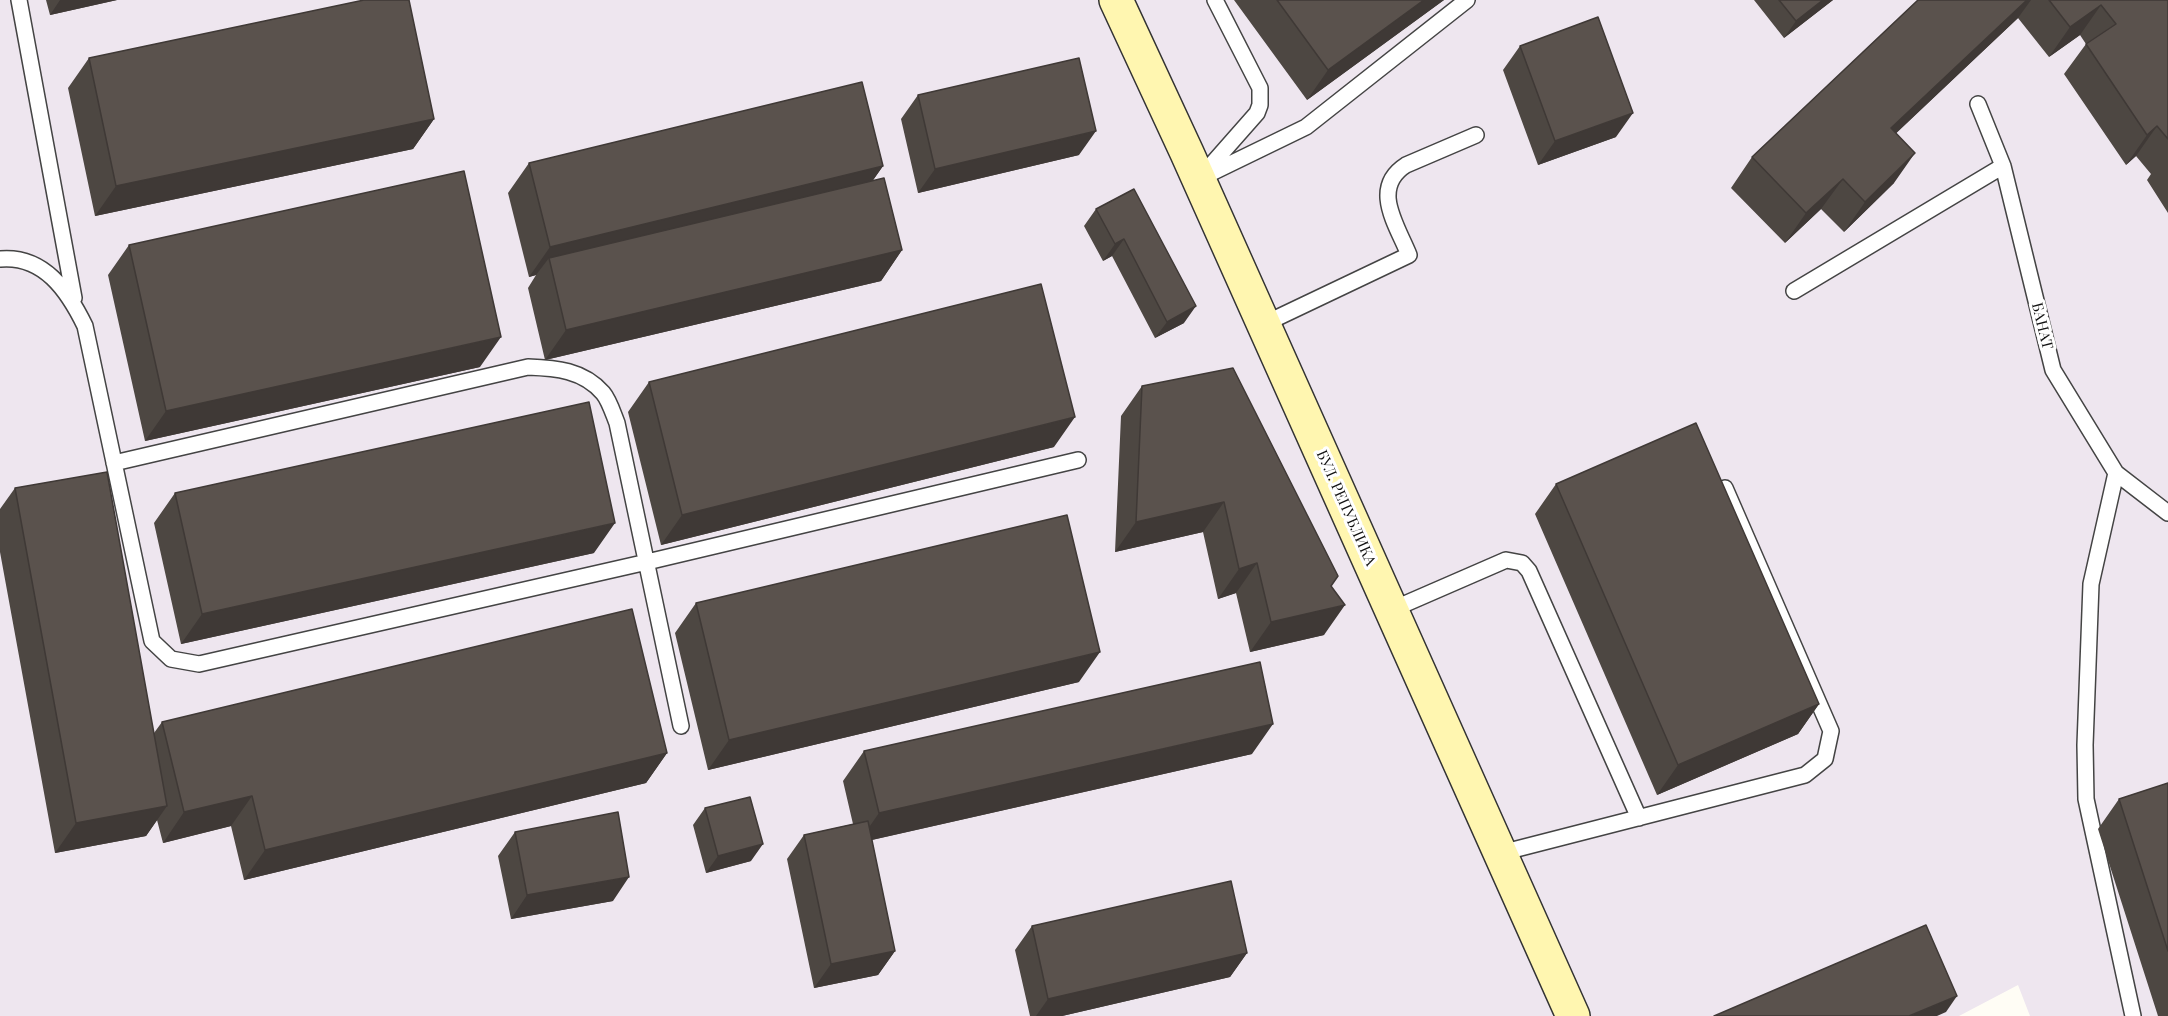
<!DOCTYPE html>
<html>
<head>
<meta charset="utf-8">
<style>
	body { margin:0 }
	canvas { display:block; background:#fffdf5 }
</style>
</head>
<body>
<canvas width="2168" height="1016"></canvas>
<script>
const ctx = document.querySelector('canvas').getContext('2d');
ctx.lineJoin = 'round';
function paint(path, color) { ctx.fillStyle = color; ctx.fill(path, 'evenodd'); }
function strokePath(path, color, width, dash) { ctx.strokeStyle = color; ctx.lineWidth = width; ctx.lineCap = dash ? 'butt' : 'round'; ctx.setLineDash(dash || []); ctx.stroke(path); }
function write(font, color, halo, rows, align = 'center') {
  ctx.font = font + ' "Playfair Display",serif'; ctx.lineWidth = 6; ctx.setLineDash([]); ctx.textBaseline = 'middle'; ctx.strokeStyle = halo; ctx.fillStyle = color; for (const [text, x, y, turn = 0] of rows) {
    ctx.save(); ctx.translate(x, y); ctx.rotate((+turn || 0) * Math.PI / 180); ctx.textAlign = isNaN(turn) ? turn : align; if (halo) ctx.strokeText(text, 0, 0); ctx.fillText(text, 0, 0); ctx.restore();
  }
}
paint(new Path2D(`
	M 0,0 L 2168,0 L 2168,1016 L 2030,1016 L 2018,985 L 1959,1016 L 0,1016 Z`), '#eee6ef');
const lane = new Path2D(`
	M 19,0 L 74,298
	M 1978,104 L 2003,166 L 2053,370 L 2116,473 L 2168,513
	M 1205,172 L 1257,113 L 1260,105 L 1260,88 L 1215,0
	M 1199,179 L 1306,127 L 1467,0
	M 0,259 C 44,255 68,291 85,326 L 152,641 L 171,659 L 199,664 L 647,562 L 1078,460
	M 1794,291 L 2003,166
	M 1264,324 L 1409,255 C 1397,225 1370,188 1406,165 L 1476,135
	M 114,463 L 528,367 C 556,368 583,370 603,393 C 609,400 613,413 617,423 L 681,726
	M 2116,473 L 2091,584 L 2085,745 L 2086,799 L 2133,1016
	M 1391,610 L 1506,560 L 1522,563 L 1529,571 L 1639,818
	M 1501,853 L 1805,775 L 1825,759 L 1831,731 L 1725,488`);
const secondary = new Path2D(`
	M 1116,0 L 1187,153 L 1573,1016`);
strokePath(lane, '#444', 18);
strokePath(secondary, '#333', 36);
strokePath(lane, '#fff', 15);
strokePath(secondary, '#fff6b0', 33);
paint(new Path2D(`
	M 46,0 L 117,0 L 50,15 Z
	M 1234,0 L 1444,0 L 1307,100 Z
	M 1754,0 L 1833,0 L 1784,38 Z
	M 1918,0 L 2168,0 L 2168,213 L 2147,180 L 2151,174 L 2136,156 L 2126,165 L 2064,74 L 2086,44 L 2080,35 L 2049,57 L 2018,18 L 1896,133 L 1894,183 L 1844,232 L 1821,209 L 1785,243 L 1731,188 L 1752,157 Z
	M 1520,46 L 1616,137 L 1538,165 L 1503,70 Z
	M 89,58 L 434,119 L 413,149 L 95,216 L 68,88 Z
	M 918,95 L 1079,155 L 918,193 L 901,119 Z
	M 529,163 L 883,166 L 873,180 L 902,250 L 881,281 L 545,360 L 528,288 L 536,275 L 529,277 L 508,193 Z
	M 1134,189 L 1184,323 L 1155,338 L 1112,256 L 1103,261 L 1084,226 L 1096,209 Z
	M 129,245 L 480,367 L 145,441 L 108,275 Z
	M 649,382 L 1054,447 L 661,545 L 628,412 Z
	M 1142,386 L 1331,586 L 1324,635 L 1250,652 L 1236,593 L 1218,599 L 1203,532 L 1115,552 L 1121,416 Z
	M 1556,484 L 1819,704 L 1798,734 L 1657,795 L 1535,514 Z
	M 15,488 L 154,733 L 162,722 L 667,753 L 646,783 L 244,880 L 231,826 L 163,843 L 157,820 L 146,836 L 55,853 L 0,552 L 0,509 Z
	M 175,493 L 594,553 L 181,644 L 154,523 Z
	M 696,603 L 1079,682 L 708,770 L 675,633 Z
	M 864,751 L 1252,754 L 872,840 L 895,951 L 878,975 L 814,988 L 787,859 L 804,835 L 853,824 L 843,781 Z
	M 2168,783 L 2168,1016 L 2158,1016 L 2098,829 L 2119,799 Z
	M 705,808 L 751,861 L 706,873 L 693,825 Z
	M 515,832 L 613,901 L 511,919 L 498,856 Z
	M 1032,926 L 1247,953 L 1230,977 L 1062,1016 L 1030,1016 L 1015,950 Z`), '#4d4742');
paint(new Path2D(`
	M 60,0 L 117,0 L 50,15 Z
	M 1424,0 L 1444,0 L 1307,100 L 1328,70 Z
	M 1823,0 L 1833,0 L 1784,38 L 1796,21 Z
	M 2027,0 L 2031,0 L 2018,18 L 1870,158 L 1891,128 Z
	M 2101,5 L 2080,35 L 2049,57 L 2070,27 Z
	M 1633,113 L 1616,137 L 1538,165 L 1555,141 Z
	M 434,119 L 413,149 L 95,216 L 116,186 Z
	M 2157,126 L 2136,156 L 2126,165 L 2147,135 Z
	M 1096,131 L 1079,155 L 918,193 L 935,169 Z
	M 1915,153 L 1894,183 L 1844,232 L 1865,202 Z
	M 883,166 L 862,196 L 549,258 L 536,275 L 529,277 L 550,247 Z
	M 1843,179 L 1821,209 L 1785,243 L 1806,213 Z
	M 1124,239 L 1112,256 L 1103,261 L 1115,244 Z
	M 902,250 L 881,281 L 545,360 L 566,330 Z
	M 1196,306 L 1184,323 L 1155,338 L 1167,322 Z
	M 501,337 L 480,367 L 145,441 L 166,411 Z
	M 1075,417 L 1054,447 L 661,545 L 682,515 Z
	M 1224,502 L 1203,532 L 1115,552 L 1136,522 Z
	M 615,523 L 594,553 L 181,644 L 202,614 Z
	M 1257,563 L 1236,593 L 1218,599 L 1239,569 Z
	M 1345,605 L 1324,635 L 1250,652 L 1271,622 Z
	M 1100,652 L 1079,682 L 708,770 L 729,740 Z
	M 1819,704 L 1798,734 L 1657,795 L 1678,765 Z
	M 1273,724 L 1252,754 L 858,843 L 879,813 Z
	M 667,753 L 646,783 L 244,880 L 265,850 Z
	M 252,796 L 231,826 L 163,843 L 184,812 Z
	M 167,806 L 146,836 L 55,853 L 76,823 Z
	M 763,844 L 751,861 L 706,873 L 718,856 Z
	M 629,877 L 613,901 L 511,919 L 527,895 Z
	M 895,951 L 878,975 L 814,988 L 831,964 Z
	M 1247,953 L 1230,977 L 1062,1016 L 1036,1016 L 1048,999 Z
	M 1957,996 L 1946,1012 L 1937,1016 L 1909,1016 Z`), '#3f3936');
const building = new Path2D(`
	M 364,0 L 409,0 L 434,119 L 116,186 L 89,58 Z
	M 1277,0 L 1424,0 L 1328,70 Z
	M 1779,0 L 1823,0 L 1796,21 Z
	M 1918,0 L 2027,0 L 1891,128 L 1915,153 L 1865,202 L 1843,179 L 1806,213 L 1752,157 Z
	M 2049,0 L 2168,0 L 2168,139 L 2157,126 L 2147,135 L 2086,44 L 2116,24 L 2101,5 L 2070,27 Z
	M 1598,17 L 1633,113 L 1555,141 L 1520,46 Z
	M 1079,58 L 1096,131 L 935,169 L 918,95 Z
	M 862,82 L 883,166 L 550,247 L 529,163 Z
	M 464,171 L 501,337 L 166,411 L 129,245 Z
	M 884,178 L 902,250 L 566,330 L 549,258 Z
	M 1134,189 L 1196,306 L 1167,322 L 1124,239 L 1115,244 L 1096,209 Z
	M 1041,284 L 1075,417 L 682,515 L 649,382 Z
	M 1233,368 L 1338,576 L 1331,586 L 1345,605 L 1271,622 L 1257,563 L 1239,569 L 1224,502 L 1136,522 L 1142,386 Z
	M 589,402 L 615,523 L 202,614 L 175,493 Z
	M 1696,423 L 1819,704 L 1678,765 L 1556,484 Z
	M 107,472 L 167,806 L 76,823 L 15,488 Z
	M 1067,515 L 1100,652 L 729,740 L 696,603 Z
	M 632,609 L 667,753 L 265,850 L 252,796 L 184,812 L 162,722 Z
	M 1260,662 L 1273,724 L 879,813 L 864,751 Z
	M 2168,783 L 2168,951 L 2119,799 Z
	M 750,797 L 763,844 L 718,856 L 705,808 Z
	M 618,812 L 629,877 L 527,895 L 515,832 Z
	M 868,821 L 895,951 L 831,964 L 804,835 Z
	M 1231,881 L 1247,953 L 1048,999 L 1032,926 Z
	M 1926,925 L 1957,996 L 1909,1016 L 1714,1016 Z`);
paint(building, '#5a524d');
strokePath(building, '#3f3936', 1.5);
write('15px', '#111', '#fff', [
	["БАНАТ",2042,326,76],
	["БУЛ. РЕПУБЛИКА",1346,508,66]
]);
</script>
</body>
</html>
